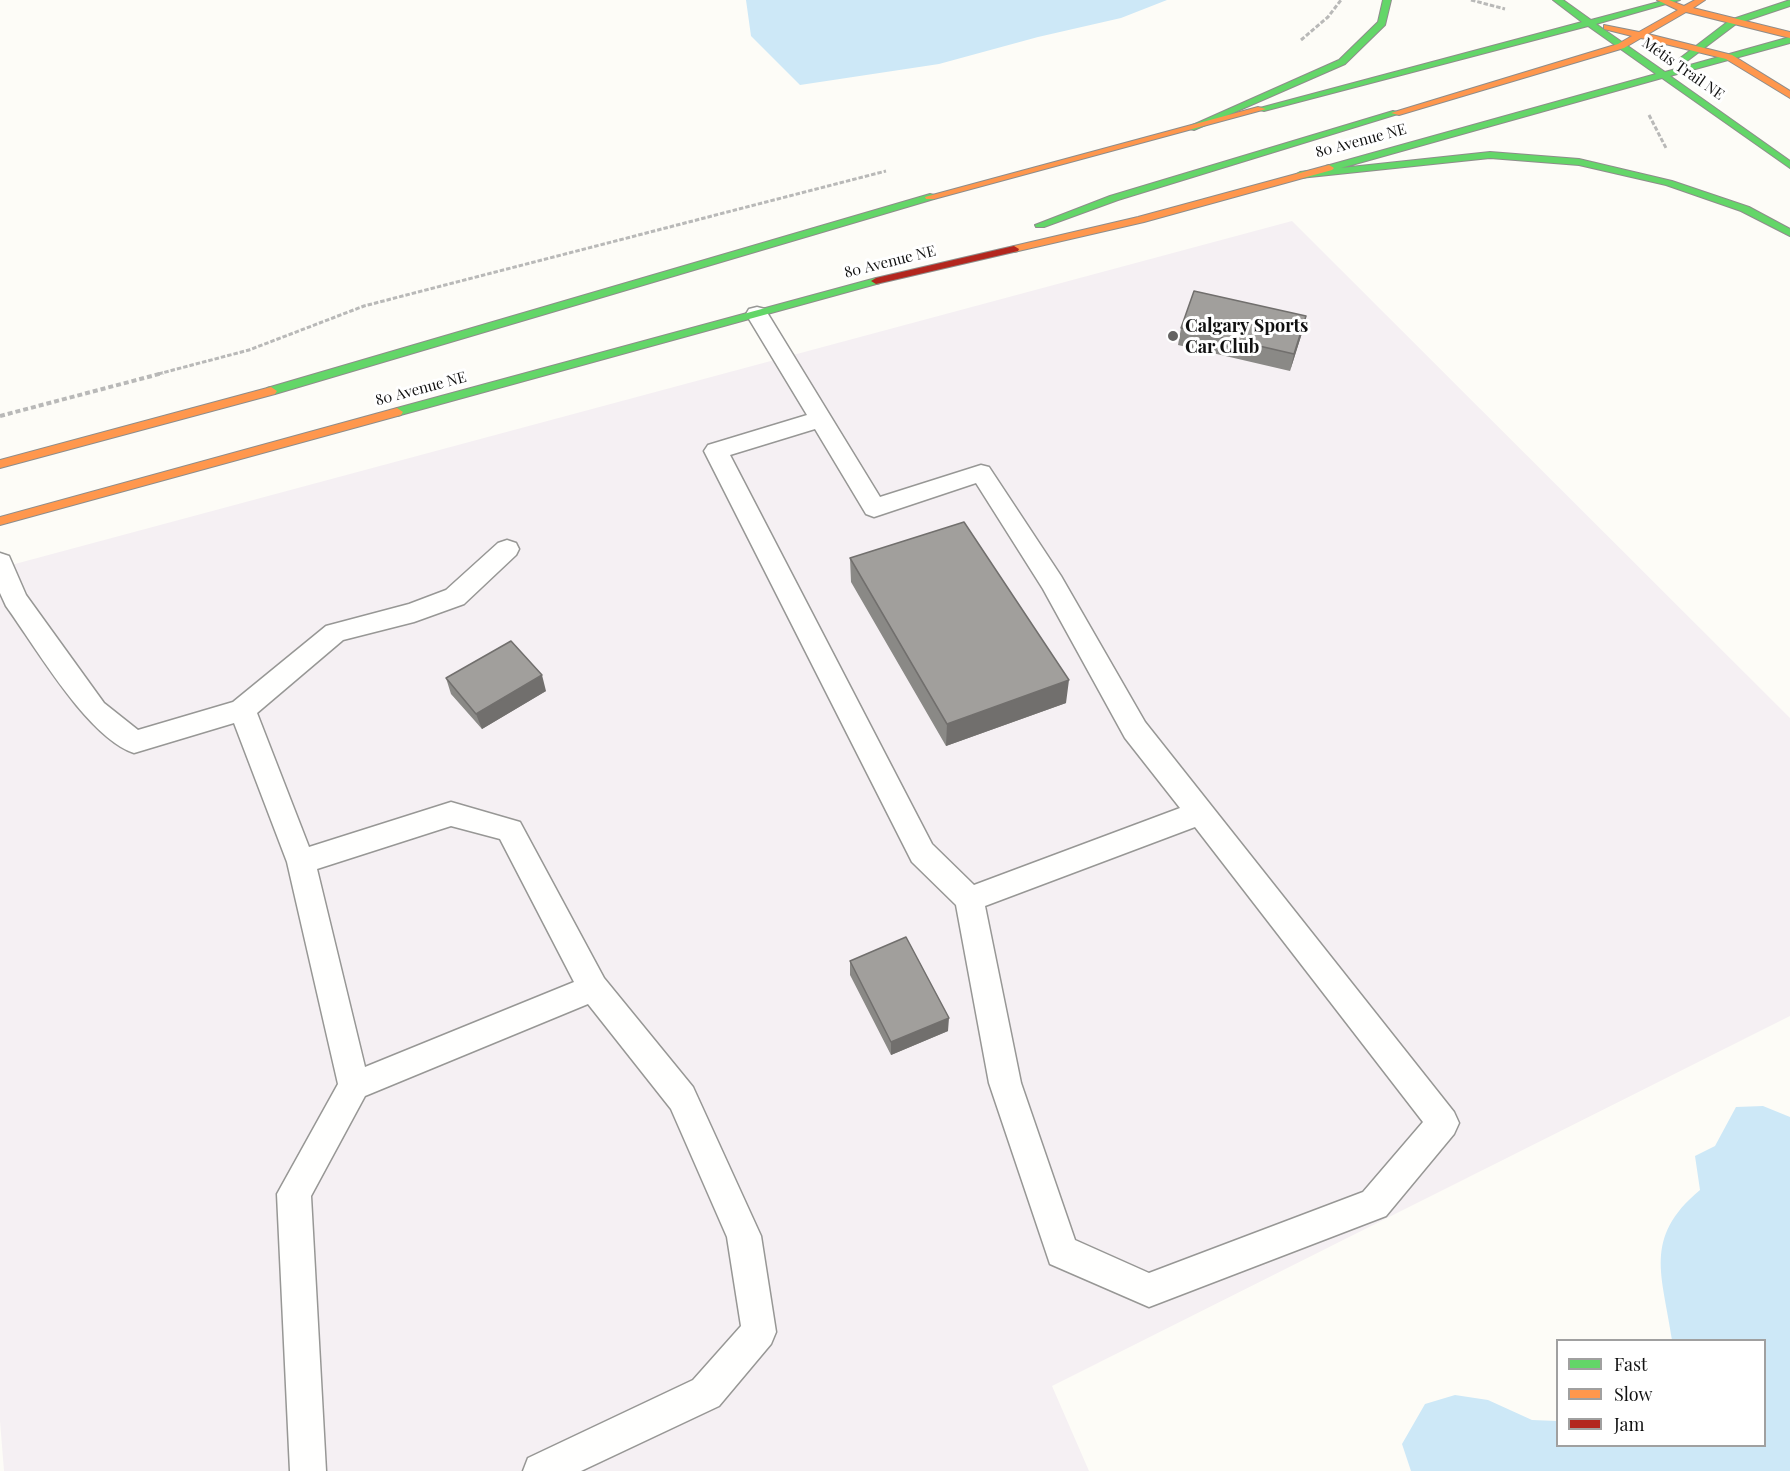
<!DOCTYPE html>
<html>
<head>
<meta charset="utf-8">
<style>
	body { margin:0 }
	#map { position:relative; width:1790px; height:1471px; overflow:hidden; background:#fdfcf7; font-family:"Playfair Display",serif }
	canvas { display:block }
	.legend { position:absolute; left:1556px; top:1339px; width:210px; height:108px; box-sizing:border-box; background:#fff; border:2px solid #a0a0a0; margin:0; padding:8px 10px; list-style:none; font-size:18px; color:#111 }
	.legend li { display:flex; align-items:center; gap:12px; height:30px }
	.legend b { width:30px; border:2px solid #a0a0a0 }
</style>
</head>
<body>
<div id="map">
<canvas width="1790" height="1471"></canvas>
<ul class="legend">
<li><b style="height:8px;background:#63d668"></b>Fast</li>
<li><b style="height:8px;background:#ff974d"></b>Slow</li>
<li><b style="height:8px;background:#b3261e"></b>Jam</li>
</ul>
</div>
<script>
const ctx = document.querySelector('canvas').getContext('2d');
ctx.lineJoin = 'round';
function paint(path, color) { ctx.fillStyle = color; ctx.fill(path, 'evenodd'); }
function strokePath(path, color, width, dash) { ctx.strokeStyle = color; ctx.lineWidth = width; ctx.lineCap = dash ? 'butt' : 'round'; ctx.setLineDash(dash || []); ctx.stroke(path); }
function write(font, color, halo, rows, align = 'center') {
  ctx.font = font + ' "Playfair Display",serif'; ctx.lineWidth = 6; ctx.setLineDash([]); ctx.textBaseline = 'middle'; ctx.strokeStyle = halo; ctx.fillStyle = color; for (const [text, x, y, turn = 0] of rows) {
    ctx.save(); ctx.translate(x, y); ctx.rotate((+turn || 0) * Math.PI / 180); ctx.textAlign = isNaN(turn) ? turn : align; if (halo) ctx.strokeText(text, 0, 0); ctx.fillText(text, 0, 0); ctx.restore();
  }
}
paint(new Path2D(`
	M 1292,221 L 1790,718 L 1790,1016 L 1052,1386 L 1089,1471 L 4,1471 L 0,1421 L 0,568 Z`), '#f5f0f3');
paint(new Path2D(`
	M 746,0 L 1167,0 L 1121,18 L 1038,37 L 939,64 L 800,85 L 751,36 Z
	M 1763,1106 L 1790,1117 L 1790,1471 L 1411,1471 L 1402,1444 L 1425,1404 L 1455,1395 L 1488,1400 L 1532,1420 L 1557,1421 L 1558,1446 L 1764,1446 L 1764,1340 L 1672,1340 C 1663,1276 1642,1238 1700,1190 L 1695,1156 L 1715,1146 L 1736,1107 Z`), '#cde8f7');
const lane = new Path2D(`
	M 757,307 L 765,309 L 768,314 L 880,497 L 981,465 L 989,467 L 1061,576 L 1145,722 L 1454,1112 L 1459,1123 L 1454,1134 L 1386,1216 L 1149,1307 L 1050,1264 L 989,1083 L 956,905 L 912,862 L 704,451 L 708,445 L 807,415 L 746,314 L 749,309 ZM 815,429 L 866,514 L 874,517 L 976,483 L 1043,589 L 1125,738 L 1180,808 L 974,885 L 932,844 L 730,455 ZM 1195,827 L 1423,1122 L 1363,1192 L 1149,1273 L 1075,1240 L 1021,1083 L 985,906 Z
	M 507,540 L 516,543 L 519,549 L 516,555 L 464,604 L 414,622 L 343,640 L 257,713 L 309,847 L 451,802 L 520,822 L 604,978 L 693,1087 L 761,1236 L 776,1332 L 771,1344 L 719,1406 L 581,1471 L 523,1471 L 528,1458 L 693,1380 L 741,1326 L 727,1237 L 671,1109 L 588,1004 L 365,1096 L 311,1196 L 326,1471 L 290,1471 L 277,1194 L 338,1084 L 287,862 L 234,723 L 134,753 C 87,737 35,646 6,606 L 0,593 L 0,553 L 9,556 L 26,595 L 104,703 L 138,730 L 233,702 L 326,626 L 409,604 L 446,590 L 498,543 ZM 451,826 L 500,839 L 574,982 L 365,1067 L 317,869 Z`);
const fast = new Path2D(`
	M 1383,0 L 1391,0 L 1385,25 L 1345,64 L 1194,130 L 1186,128 L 1339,60 L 1378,22 Z
	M 1553,0 L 1563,0 L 1591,20 L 1666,0 L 1680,0 L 1596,24 L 1665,72 L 1790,37 L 1790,43 L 1670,76 L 1790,161 L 1790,168 L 1662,78 L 1341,168 L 1490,152 L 1579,159 L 1672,181 L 1749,207 L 1790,229 L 1790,236 L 1741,211 L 1666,185 L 1579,165 L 1490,158 L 1300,178 L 1295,175 L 1300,172 L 1325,169 L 1326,166 L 1656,74 L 1588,26 L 1264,111 L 1256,109 L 1582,22 Z
	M 1790,0 L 1790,6 L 1736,24 L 1687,61 L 1679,59 L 1730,20 Z
	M 1393,111 L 1401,113 L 1118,200 L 1044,227 L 1036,227 L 1035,225 L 1110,196 Z
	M 930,194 L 934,195 L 934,199 L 275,394 L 267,394 L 265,391 L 267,388 Z
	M 876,278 L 881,281 L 880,283 L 397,416 L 391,412 L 397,408 Z`);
const slow = new Path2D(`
	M 1657,0 L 1669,0 L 1684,6 L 1695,0 L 1705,0 L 1693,8 L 1790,32 L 1790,38 L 1686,12 L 1648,34 L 1732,55 L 1790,91 L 1790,98 L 1726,59 L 1641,38 L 1624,48 L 1399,115 L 1391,113 L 1618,44 L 1632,36 L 1604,29 L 1604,25 L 1639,32 L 1678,10 Z
	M 1258,107 L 1266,109 L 934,199 L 926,199 L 925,197 Z
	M 1329,165 L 1334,168 L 1332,170 L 1144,222 L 1014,252 L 1009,249 L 1014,246 L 1138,217 Z
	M 271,387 L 277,391 L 275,394 L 0,468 L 0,460 Z
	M 397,408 L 403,412 L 401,415 L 0,525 L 0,517 Z`);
const jam = new Path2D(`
	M 1014,246 L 1019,249 L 1018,251 L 876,284 L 871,281 L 876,278 Z`);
strokePath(lane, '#979795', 3);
strokePath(fast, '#8e8d8b', 2);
strokePath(slow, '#8e8d8b', 2);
strokePath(jam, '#8e8d8b', 2);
strokePath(new Path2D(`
	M 1471,0 L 1505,9
	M 1301,40 L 1328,17 L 1341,0
	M 1649,115 L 1666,148
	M 158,374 L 249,350 L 364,306 L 886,171`), '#b9b9b8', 3, [4.5, 2]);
strokePath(new Path2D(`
	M 0,416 L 163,373`), '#b9b9b8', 4, [5, 3]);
paint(lane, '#fffffe');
paint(fast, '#63d668');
paint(slow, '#ff974d');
paint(jam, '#b3261e');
paint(new Path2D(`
	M 1181,328 L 1302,333 L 1290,371 L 1178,345 Z
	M 850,558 L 1066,703 L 946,746 L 851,582 Z
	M 446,678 L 546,691 L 482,729 L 451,694 Z
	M 850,961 L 948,1031 L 891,1055 L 850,975 Z`), '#8a8986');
paint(new Path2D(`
	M 1306,316 L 1302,333 L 1290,371 L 1294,354 Z
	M 542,675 L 546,691 L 482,729 L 476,714 Z
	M 1069,680 L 1066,703 L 946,746 L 947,724 Z
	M 949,1018 L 948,1031 L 891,1055 L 891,1042 Z`), '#716f6d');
const building = new Path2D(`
	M 1194,291 L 1306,316 L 1294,354 L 1181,328 Z
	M 964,522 L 1069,680 L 947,724 L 850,558 Z
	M 511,641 L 542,675 L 476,714 L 446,678 Z
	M 906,937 L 949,1018 L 891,1042 L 850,961 Z`);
paint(building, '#a19f9c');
strokePath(building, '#716f6d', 1.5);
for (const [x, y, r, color] of [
	[1173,336,6,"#646362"]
]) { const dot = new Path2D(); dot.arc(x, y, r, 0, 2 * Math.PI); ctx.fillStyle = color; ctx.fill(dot); strokePath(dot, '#fff', 2); }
write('15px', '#111', '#fff', [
	["Métis Trail NE",1683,69,35],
	["80 Avenue NE",1361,141,-15],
	["80 Avenue NE",890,262,-14],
	["80 Avenue NE",421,389,-15]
]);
write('bold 18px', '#111', '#fff', [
	["Calgary Sports",1185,326],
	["Car Club",1185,347]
], 'left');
</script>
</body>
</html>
